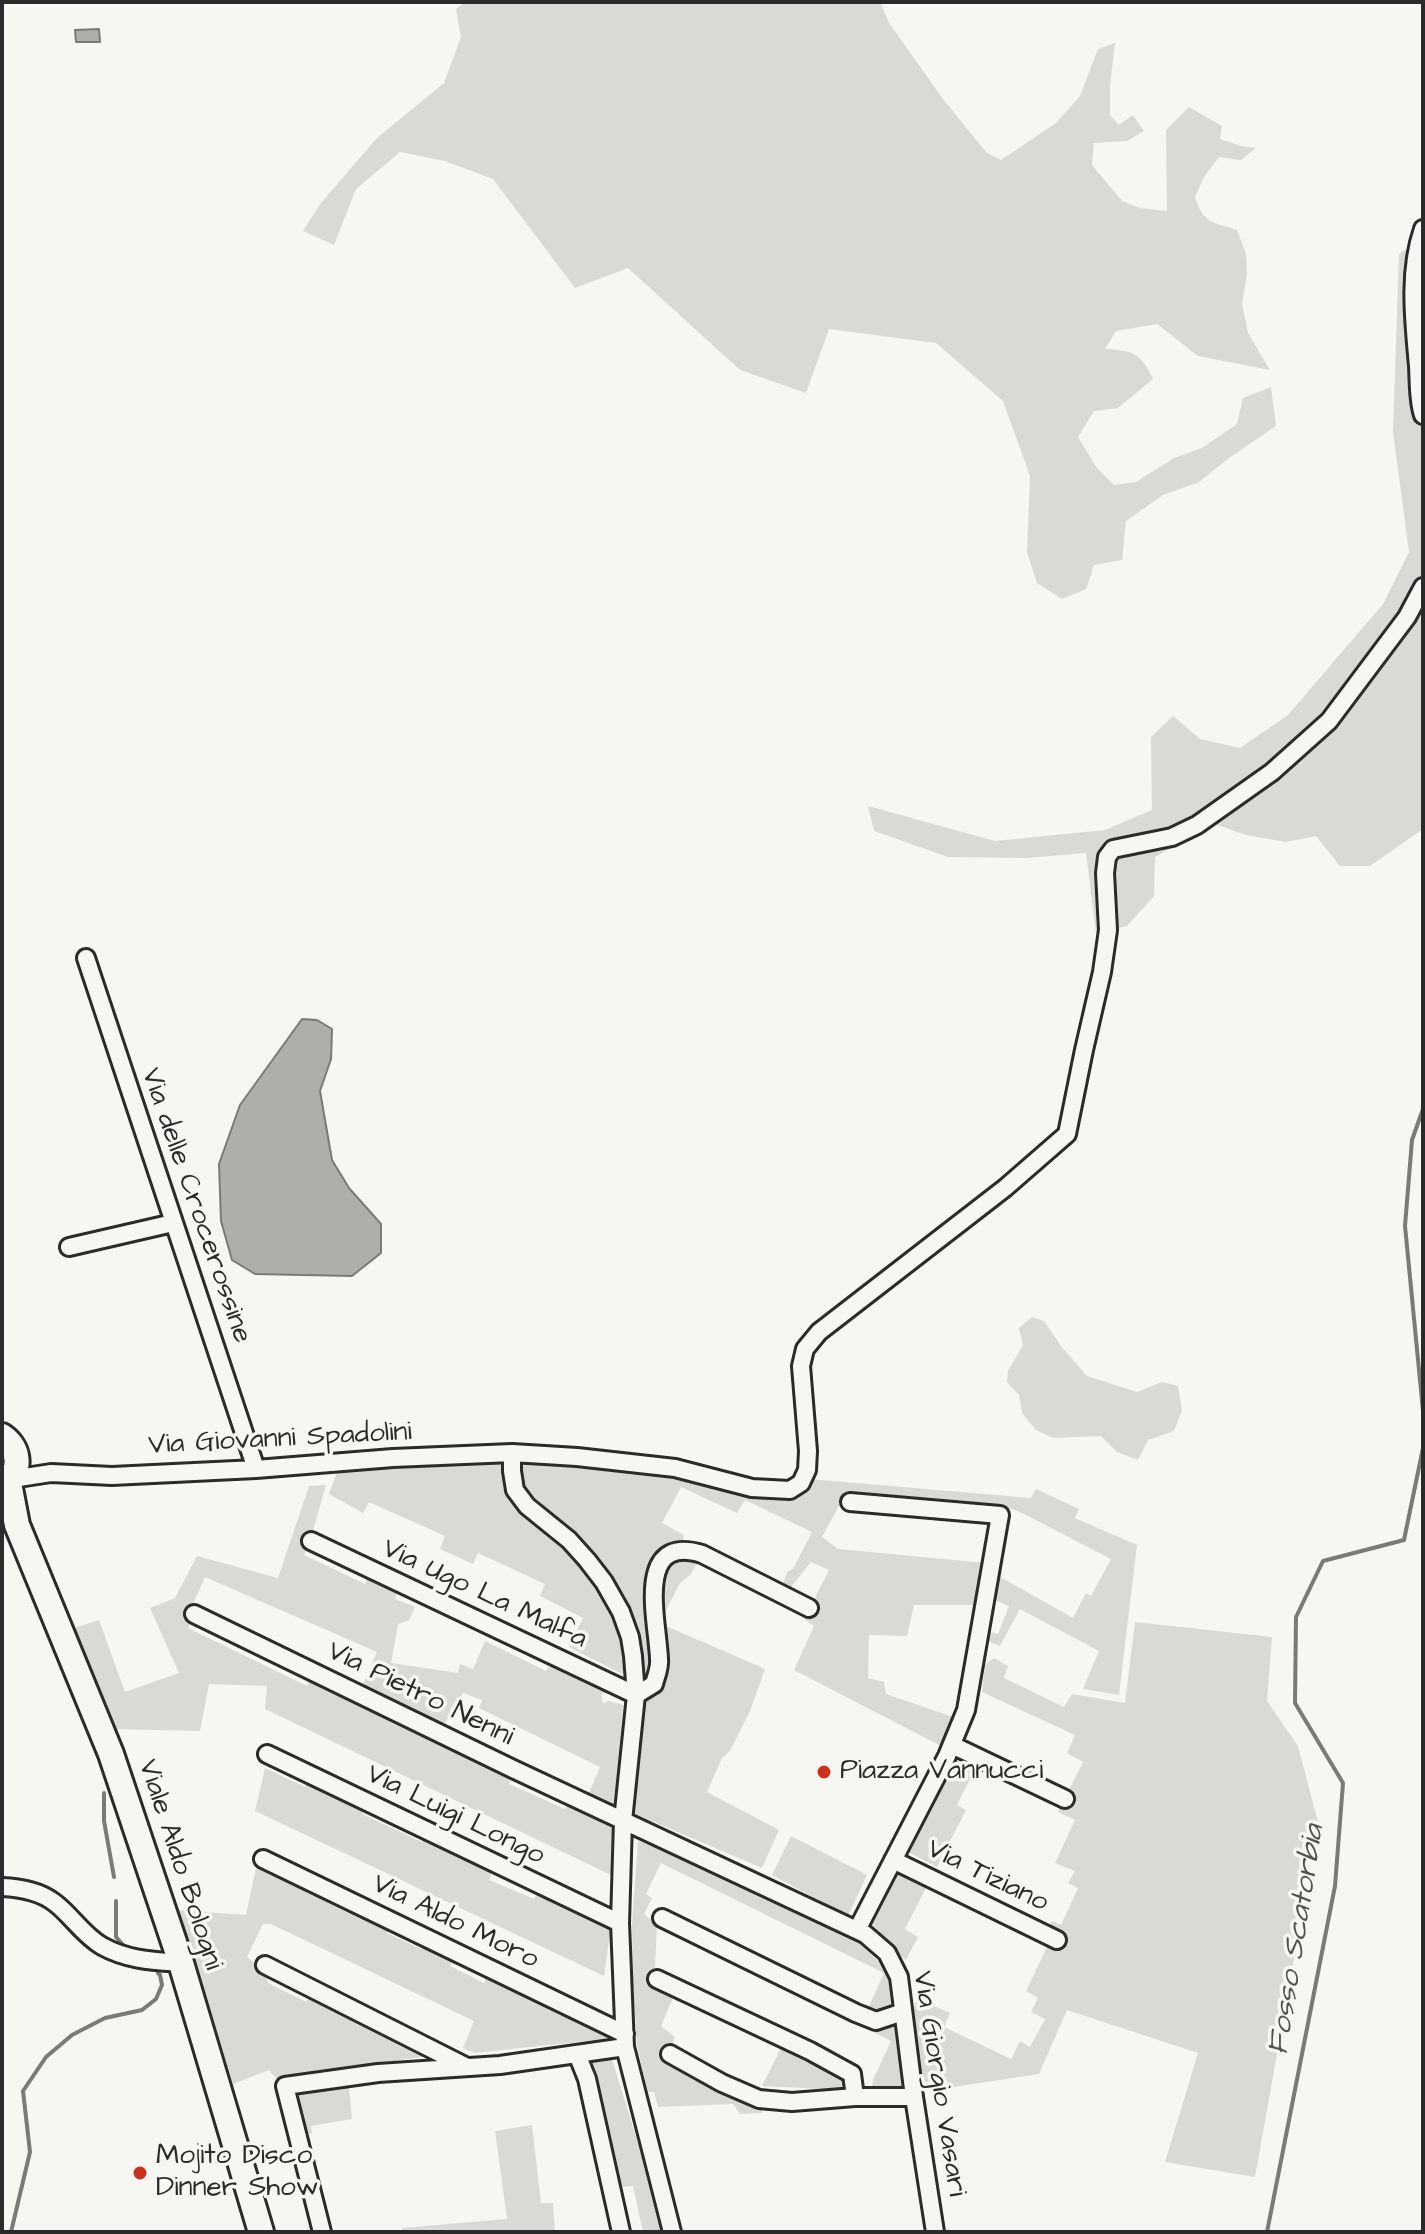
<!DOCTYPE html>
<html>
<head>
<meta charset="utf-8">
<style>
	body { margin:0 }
	#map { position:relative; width:1425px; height:2234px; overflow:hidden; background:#f6f6f2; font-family:"Architects Daughter",sans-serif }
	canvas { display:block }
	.frame { position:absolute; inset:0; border:4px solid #2b2b2b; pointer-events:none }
</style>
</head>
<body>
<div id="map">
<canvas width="1425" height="2234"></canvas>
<div class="frame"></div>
</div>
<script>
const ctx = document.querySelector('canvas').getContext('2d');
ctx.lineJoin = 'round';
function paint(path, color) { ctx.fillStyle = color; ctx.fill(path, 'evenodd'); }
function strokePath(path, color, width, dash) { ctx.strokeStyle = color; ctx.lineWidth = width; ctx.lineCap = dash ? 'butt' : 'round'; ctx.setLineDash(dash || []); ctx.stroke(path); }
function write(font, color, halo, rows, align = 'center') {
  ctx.font = font + ' "Architects Daughter",sans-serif'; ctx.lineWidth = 7; ctx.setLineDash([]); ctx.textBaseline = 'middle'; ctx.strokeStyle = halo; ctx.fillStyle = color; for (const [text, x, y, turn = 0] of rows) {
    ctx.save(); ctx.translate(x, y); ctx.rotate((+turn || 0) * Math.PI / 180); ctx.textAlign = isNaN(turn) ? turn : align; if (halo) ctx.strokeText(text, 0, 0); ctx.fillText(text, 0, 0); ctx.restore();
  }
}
paint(new Path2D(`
	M 465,2 L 880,2 L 889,23 L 943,99 L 986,152 L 1001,160 L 1056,123 L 1080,96 L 1098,49 L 1115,43 L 1110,86 L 1110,115 L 1119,125 L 1133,115 L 1144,131 L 1127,141 L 1094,143 L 1092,165 L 1122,201 L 1140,208 L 1167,211 L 1166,130 L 1189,107 L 1222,126 L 1220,139 L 1241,146 L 1256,148 L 1241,160 L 1219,157 L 1204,177 L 1195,197 C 1203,223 1212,222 1237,230 L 1246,254 L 1247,274 L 1242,304 L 1248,333 L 1270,370 L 1198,356 L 1157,324 L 1116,331 L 1105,349 C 1134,351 1140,352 1153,379 L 1118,408 L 1094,411 L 1078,437 L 1097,468 L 1114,485 L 1136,482 L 1174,458 L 1202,448 L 1237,424 L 1243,398 L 1271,387 L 1276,426 L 1229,458 L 1199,482 L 1163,495 L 1126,521 L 1122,560 L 1094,565 L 1086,589 L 1062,599 L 1037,583 L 1027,552 L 1030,476 L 1003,401 L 936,343 L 829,329 L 806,393 L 740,370 L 628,268 L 575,288 L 493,179 L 445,161 L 400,152 L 356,189 L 334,245 L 303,231 L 320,204 L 377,138 L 444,83 L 461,37 L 456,9 Z
	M 1423,238 L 1423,829 L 1370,866 L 1340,866 L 1316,836 L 1286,842 L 1246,835 L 1215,824 L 1155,857 L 1154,896 L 1127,926 L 1096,933 L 1086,853 L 1026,858 L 948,857 L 874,831 L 868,806 L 995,841 L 1105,830 L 1152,810 L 1151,737 L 1173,716 L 1200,739 L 1240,748 L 1288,715 L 1383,604 L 1409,552 L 1393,432 L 1399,254 Z
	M 1032,1317 L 1044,1321 L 1061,1346 L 1087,1376 L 1137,1392 L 1162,1382 L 1178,1386 L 1182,1410 L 1174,1431 L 1148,1440 L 1138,1460 L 1117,1452 L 1101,1436 L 1053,1438 L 1036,1430 L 1022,1413 L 1019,1395 L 1007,1382 L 1008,1371 L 1023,1345 L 1019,1328 Z
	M 532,1458 L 664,1470 L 761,1494 L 809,1479 L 1031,1498 L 1036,1489 L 1079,1509 L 1075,1518 L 1137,1545 L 1119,1695 L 1083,1689 L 1099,1651 L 1020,1609 L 1000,1646 L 983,1639 L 986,1631 L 998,1634 L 1009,1606 L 991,1598 L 995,1574 L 1073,1618 L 1086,1593 L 1091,1596 L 1111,1559 L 1024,1514 L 1012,1509 L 851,1493 L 850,1502 L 840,1504 L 822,1537 L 838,1549 L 986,1563 L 978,1605 L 914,1605 L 907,1636 L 869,1635 L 868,1678 L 884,1682 L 886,1694 L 956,1718 L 941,1746 L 794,1670 L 814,1626 L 804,1619 L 829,1570 L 811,1562 L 791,1587 L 783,1584 L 787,1572 L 793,1569 L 812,1532 L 745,1500 L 737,1513 L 681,1487 L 662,1523 L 684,1535 L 682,1545 L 667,1548 L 651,1676 L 641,1680 L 625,1605 L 603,1566 L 523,1486 L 520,1475 L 522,1465 Z
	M 506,1461 L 509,1490 L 584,1562 L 612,1607 L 627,1644 L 628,1677 L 569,1647 L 583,1618 L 540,1596 L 545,1584 L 478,1553 L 473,1564 L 440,1549 L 445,1536 L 369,1502 L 363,1513 L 329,1494 L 339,1467 Z
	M 326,1485 L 309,1545 L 304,1555 L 365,1584 L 371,1570 L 401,1584 L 395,1599 L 415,1607 L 409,1620 L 398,1624 L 391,1663 L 458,1673 L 460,1664 L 473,1669 L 485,1641 L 546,1671 L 555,1657 L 611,1684 L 609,1693 L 601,1694 L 603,1703 L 609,1701 L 623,1705 L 615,1807 L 588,1795 L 600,1767 L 479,1708 L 482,1700 L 463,1693 L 439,1733 L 513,1769 L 509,1784 L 565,1809 L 571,1797 L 616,1817 L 613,1876 L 265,1709 L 267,1686 L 209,1684 L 200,1731 L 112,1729 L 71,1629 L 99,1620 L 125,1692 L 179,1673 L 150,1608 L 175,1598 L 197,1556 L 278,1578 L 309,1486 ZM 205,1577 L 377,1652 L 359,1694 L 314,1672 L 307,1686 L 188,1628 L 194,1614 L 190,1611 Z
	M 702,1554 L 690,1575 L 680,1583 L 664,1614 C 657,1592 657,1578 672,1559 Z
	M 1135,1622 L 1272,1637 L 1267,1701 L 1298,1746 L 1319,1826 L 1303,1865 L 1302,1914 L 1255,2177 L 1165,2162 L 1198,2053 L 1067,2010 L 1039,2074 L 920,2092 L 910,2014 L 918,1999 L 950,2013 L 944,2027 L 1011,2059 L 1020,2041 L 1030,2047 L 1045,2019 L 1031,2012 L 1038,1998 L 1026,1991 L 1047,1947 L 1052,1949 L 1057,1940 L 1045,1934 L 1052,1921 L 1061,1925 L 1078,1888 L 1068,1883 L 1075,1871 L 1055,1863 L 1075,1820 L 1058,1812 L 1083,1762 L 1067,1753 L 1075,1735 L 982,1692 L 985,1665 L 994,1658 L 1008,1666 L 1004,1678 L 1064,1707 L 1072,1694 L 1125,1703 Z
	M 666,1626 L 765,1669 L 750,1711 L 730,1751 L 722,1758 L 707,1792 L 779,1830 L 762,1868 L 633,1813 L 641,1700 L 667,1664 Z
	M 959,1749 L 980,1759 L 957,1805 L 966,1810 L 937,1867 L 906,1851 Z
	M 265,1768 L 305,1787 L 311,1775 L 365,1801 L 362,1814 L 422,1842 L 426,1831 L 494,1864 L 489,1880 L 534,1899 L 541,1886 L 612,1920 L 604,1976 L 255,1811 Z
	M 791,1836 L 867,1875 L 848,1916 L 772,1875 Z
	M 638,1841 L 667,1851 L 853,1938 L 891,1973 L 896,1999 L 894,2009 L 877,2015 L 868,2009 L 884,1973 L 661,1863 L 646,1894 L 652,1898 L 644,1914 L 657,1925 L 655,1967 L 648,1982 L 674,1995 L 661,2026 L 675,2037 L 666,2057 L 763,2106 L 762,2113 L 740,2114 L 733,2104 L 658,2107 L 654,2092 L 648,2092 L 637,2045 L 633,1986 L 632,1924 Z
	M 900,1864 L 931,1878 L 905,1929 L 918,1937 L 906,1960 L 869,1928 Z
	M 256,1868 L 359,1918 L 363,1908 L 391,1921 L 387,1933 L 421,1949 L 427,1938 L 455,1952 L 450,1966 L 484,1983 L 490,1969 L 607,2026 L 607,2039 L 474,2053 L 463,2048 L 474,2021 L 271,1924 L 263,1924 L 247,1957 L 263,1970 L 268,1983 L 306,2002 L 314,1990 L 441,2054 L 276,2078 L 269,2070 L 233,2084 L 176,1910 L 246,1915 Z
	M 897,2020 L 906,2087 L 872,2088 L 873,2080 L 891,2041 L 873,2032 L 876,2026 Z
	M 782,2046 L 846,2077 L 846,2090 L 762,2086 Z
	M 605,2055 L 612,2059 L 641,2153 L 661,2232 L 643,2232 L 633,2186 L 623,2187 L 617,2177 L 589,2063 L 590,2059 Z
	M 348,2077 L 352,2119 L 311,2126 L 312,2133 L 298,2137 L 285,2086 Z
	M 532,2125 L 541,2203 L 553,2203 L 555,2232 L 403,2232 L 402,2228 L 507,2219 L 495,2131 Z`), '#d9d9d5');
const water = new Path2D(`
	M 99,29 L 100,42 L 76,42 L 75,30 Z
	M 302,1019 L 317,1020 L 332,1029 L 331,1059 L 320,1091 L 332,1160 L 349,1188 L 381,1224 L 381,1253 L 352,1276 L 255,1274 L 232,1260 L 221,1221 L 219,1164 L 240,1105 Z`);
paint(water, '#aeaeab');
strokePath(water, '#7a7a78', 2);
strokePath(new Path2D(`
	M 1423,1109 L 1412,1140 L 1405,1226 L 1423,1411
	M 104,1793 L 104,1821 L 114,1877
	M 116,1901 L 116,1937 L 125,1947
	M 11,2232 L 30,2152 L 23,2091 L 46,2057 L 72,2035 L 105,2018 L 142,2010 L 156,1999 L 162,1985 L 160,1975 L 158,1973
	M 1267,2232 L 1335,1886 L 1343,1783 L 1295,1703 L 1296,1617 L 1323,1561 L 1404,1540 L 1423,1448`), '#7a7a78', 4);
const minor = new Path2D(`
	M 1423,229 C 1408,272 1414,321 1418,366 C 1419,382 1418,400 1423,415
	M 86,958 L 256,1469
	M 69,1247 L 173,1223
	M 512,1453 L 512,1471 L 515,1490 L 527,1506 L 569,1540 L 587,1560 L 604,1582 L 621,1612 L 630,1637 L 633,1656 L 636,1695 L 623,1821 L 620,1923 L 625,2047 L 672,2232
	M 12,1479 L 51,1473 L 112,1476 L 256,1469 L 393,1458 L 512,1453 L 577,1457 L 675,1468 L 752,1488 L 790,1490 L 801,1483 L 807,1470 L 808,1451 L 801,1366 L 805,1349 L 819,1332 L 1005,1188 L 1067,1134 L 1084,1050 L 1102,972 L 1108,930 L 1105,873 L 1107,857 L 1113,849 L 1172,837 L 1197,825 L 1272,772 L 1329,721 L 1407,617 L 1423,587
	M 850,1502 L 1000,1515 L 966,1710 L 947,1756 L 857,1930
	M 311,1541 L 636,1695
	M 194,1614 L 513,1769 L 865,1934 L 887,1953 L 899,1977 L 914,2097 L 935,2232
	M 636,1695 L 654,1684 C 656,1676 660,1668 659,1659 C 658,1623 633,1533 702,1554 L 809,1608
	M 952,1745 L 1065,1799
	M 267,1754 L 620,1923
	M 263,1859 L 625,2034
	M 893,1860 L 1057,1940
	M 2,1887 C 21,1888 40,1891 55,1903 C 72,1916 83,1935 102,1946 C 127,1960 153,1961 181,1963
	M 662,1918 L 856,2013 L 876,2021 L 903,2012
	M 265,1965 L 467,2067
	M 657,1979 L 810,2051 L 852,2074 L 855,2097
	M 577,2054 L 587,2079 L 621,2232
	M 670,2054 L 722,2083 L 759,2099 L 792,2102 L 855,2097 L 914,2097
	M 322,2232 L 285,2086 L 378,2073 L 500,2065 L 625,2047`);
const secondary = new Path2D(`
	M 2,1436 C 22,1450 21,1474 2,1488
	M 9,1483 L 17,1525 L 111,1754 L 181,1963 L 261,2232`);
strokePath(minor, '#2b2b2b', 22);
strokePath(secondary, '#2b2b2b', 30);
strokePath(minor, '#f6f6f2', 16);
strokePath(secondary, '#f6f6f2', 24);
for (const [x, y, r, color] of [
	[824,1772,8,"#c8321e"],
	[140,2173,8,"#c8321e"]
]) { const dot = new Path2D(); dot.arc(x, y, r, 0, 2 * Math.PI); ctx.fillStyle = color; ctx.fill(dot); strokePath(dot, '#f6f6f2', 3); }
write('28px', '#2b2b2b', '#f6f6f2', [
	["Via delle Crocerossine",195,1206,71],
	["Via Giovanni Spadolini",280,1440,-3],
	["Via Ugo La Malfa",484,1595,25],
	["Via Pietro Nenni",420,1695,26],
	["Via Luigi Longo",455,1816,26],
	["Viale Aldo Bologni",179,1865,72],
	["Via Tiziano",987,1877,26],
	["Via Aldo Moro",455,1923,26],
	["Via Giorgio Vasari",938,2084,81]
]);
write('28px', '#2b2b2b', '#f6f6f2', [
	["Piazza Vannucci",840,1772],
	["Mojito Disco",156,2157],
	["Dinner Show",156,2189]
], 'left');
write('italic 30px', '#525251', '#f6f6f2', [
	["Fosso Scatorbia",1298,1940,-81]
]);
</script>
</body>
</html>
